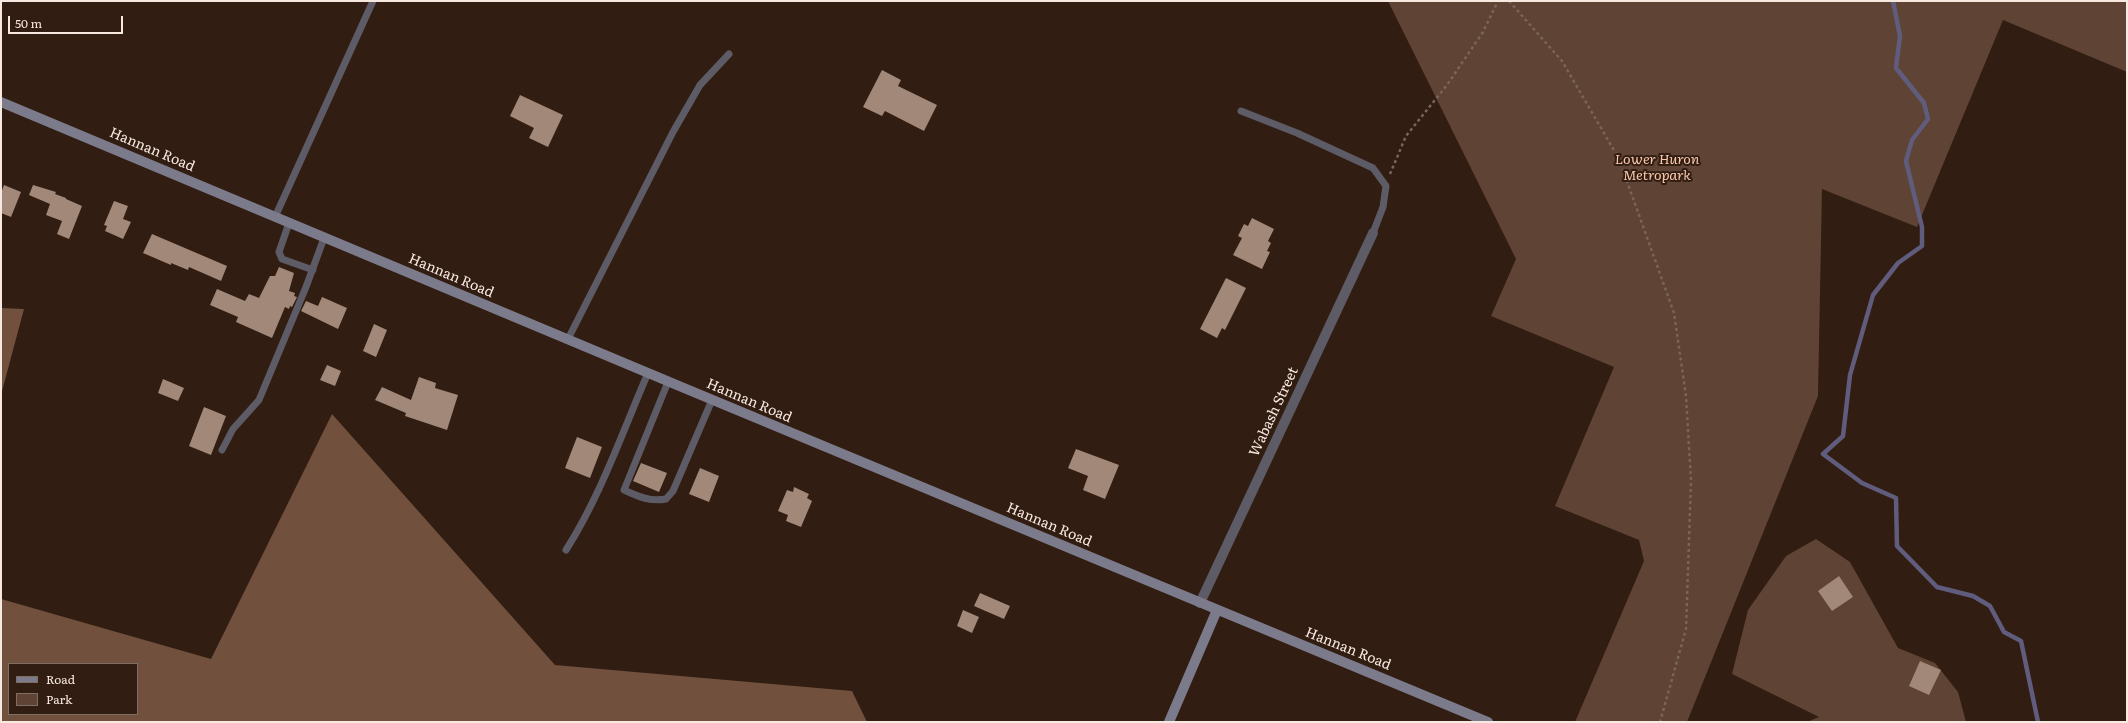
<!DOCTYPE html>
<html>
<head>
<meta charset="utf-8">
<style>
	body { margin:0 }
	#map { position:relative; width:2128px; height:723px; overflow:hidden; background:#311d11; font-family:Literata,serif }
	canvas { display:block }
	.frame { position:absolute; inset:0; border:2px solid #f7e8e0; pointer-events:none }
	.legend { position:absolute; left:8px; top:663px; width:130px; height:52px; box-sizing:border-box; background:#311d11; border:1px solid #806e64; margin:0; padding:5px 7px; list-style:none; font-size:12px; color:#f7e8e0 }
	.legend li { display:flex; align-items:center; gap:8px; height:20px }
	.legend b { width:20px; border:1px solid #806e64 }
	.scale { position:absolute; left:8px; top:16px; width:115px; height:18px; box-sizing:border-box; border:2px solid #f7e8e0; border-top:0; padding-left:5px; font-size:12px; line-height:14px; white-space:nowrap; color:#f7e8e0; -webkit-text-stroke:3px #311d11; paint-order:stroke }
</style>
</head>
<body>
<div id="map">
<canvas width="2128" height="723"></canvas>
<div class="frame"></div>
<ul class="legend">
<li><b style="height:5px;background:#7c7b8c"></b>Road</li>
<li><b style="height:11px;background:#5f4334"></b>Park</li>
</ul>
<div class="scale">50 m</div>
</div>
<script>
const ctx = document.querySelector('canvas').getContext('2d');
ctx.lineJoin = 'round';
function paint(path, color) { ctx.fillStyle = color; ctx.fill(path, 'evenodd'); }
function strokePath(path, color, width, dash) { ctx.strokeStyle = color; ctx.lineWidth = width; ctx.lineCap = dash ? 'butt' : 'round'; ctx.setLineDash(dash || []); ctx.stroke(path); }
function write(font, color, halo, rows, align = 'center') {
  ctx.font = font + ' Literata,serif'; ctx.lineWidth = 4; ctx.setLineDash([]); ctx.textBaseline = 'middle'; ctx.strokeStyle = halo; ctx.fillStyle = color; for (const [text, x, y, turn = 0] of rows) {
    ctx.save(); ctx.translate(x, y); ctx.rotate((+turn || 0) * Math.PI / 180); ctx.textAlign = isNaN(turn) ? turn : align; if (halo) ctx.strokeText(text, 0, 0); ctx.fillText(text, 0, 0); ctx.restore();
  }
}
paint(new Path2D(`
	M 1388,1 L 2127,1 L 2127,72 L 2003,20 L 1917,227 L 1822,189 L 1818,396 L 1687,722 L 1575,722 L 1644,561 L 1639,540 L 1555,506 L 1614,367 L 1491,316 L 1516,259 Z
	M 1816,539 L 1850,562 L 1898,648 L 1935,663 L 1958,692 L 1966,722 L 1807,722 L 1819,717 L 1732,674 L 1748,610 L 1786,556 Z`), '#5f4334');
paint(new Path2D(`
	M 1,308 L 24,309 L 1,395 Z
	M 332,414 L 555,665 L 852,691 L 867,722 L 1,722 L 1,599 L 211,659 ZM 9,664 L 137,664 L 137,714 L 9,714 Z`), '#71503d');
strokePath(new Path2D(`
	M 1893,1 L 1900,36 L 1896,68 L 1924,103 L 1928,119 L 1912,140 L 1906,161 L 1922,227 L 1922,246 L 1898,263 L 1873,295 L 1850,375 L 1843,436 L 1823,454 L 1862,483 L 1896,498 L 1897,546 L 1937,587 L 1973,596 L 1990,606 L 2004,632 L 2021,641 L 2038,722`), '#605c7e', 4.5);
paint(new Path2D(`
	M 882,70 L 901,80 L 898,86 L 937,105 L 924,131 L 885,111 L 882,116 L 863,107 Z
	M 520,95 L 563,115 L 548,147 L 529,138 L 534,128 L 510,116 Z
	M 4,185 L 21,192 L 11,217 L 1,213 L 1,193 Z
	M 33,185 L 56,192 L 55,194 L 66,198 L 66,199 L 82,206 L 69,239 L 57,234 L 62,221 L 46,215 L 50,204 L 29,195 Z
	M 114,201 L 128,206 L 123,219 L 131,222 L 123,239 L 105,231 L 107,226 L 104,225 Z
	M 1252,218 L 1274,229 L 1268,241 L 1271,243 L 1267,251 L 1270,252 L 1262,269 L 1233,255 L 1242,238 L 1238,236 L 1244,224 L 1248,226 Z
	M 152,234 L 227,266 L 221,281 L 189,267 L 188,270 L 171,263 L 171,265 L 143,253 Z
	M 279,267 L 294,273 L 289,291 L 295,293 L 294,296 L 297,297 L 292,307 L 290,306 L 289,309 L 285,307 L 272,338 L 236,322 L 238,317 L 210,305 L 217,289 L 245,301 L 249,294 L 259,298 L 270,276 L 275,276 Z
	M 1226,278 L 1246,288 L 1225,330 L 1222,328 L 1217,338 L 1200,329 Z
	M 322,297 L 347,308 L 338,329 L 301,311 L 306,301 L 318,306 Z
	M 374,324 L 387,330 L 376,357 L 363,351 Z
	M 327,365 L 341,371 L 335,386 L 320,380 Z
	M 419,377 L 436,383 L 435,388 L 458,395 L 447,430 L 405,416 L 406,413 L 375,400 L 382,387 L 411,400 Z
	M 163,379 L 184,388 L 178,401 L 158,393 Z
	M 204,407 L 226,416 L 211,455 L 189,446 Z
	M 577,437 L 602,447 L 590,478 L 565,468 Z
	M 1076,449 L 1119,465 L 1105,499 L 1083,490 L 1088,476 L 1068,468 Z
	M 641,463 L 667,473 L 659,492 L 633,481 Z
	M 700,468 L 719,476 L 709,502 L 689,494 Z
	M 794,487 L 809,494 L 807,498 L 812,501 L 801,527 L 786,521 L 788,515 L 778,511 L 787,490 L 793,492 Z
	M 1839,576 L 1853,597 L 1832,611 L 1818,591 Z
	M 980,593 L 1010,606 L 1004,619 L 974,606 Z
	M 963,610 L 979,617 L 972,633 L 957,626 Z
	M 1920,661 L 1941,670 L 1929,695 L 1909,686 Z`), '#a28879');
strokePath(new Path2D(`
	M 1509,1 L 1562,61 L 1619,159 L 1674,313 L 1686,396 L 1691,481 L 1686,629 L 1660,722
	M 1390,174 L 1406,136 L 1447,85 L 1483,32 L 1498,1`), '#78655b', 2.5, [3, 3]);
strokePath(new Path2D(`
	M 1241,111 L 1297,133 L 1373,168 L 1386,186 L 1383,207 L 1373,233
	M 275,217 L 373,1
	M 289,223 L 279,252 L 282,259 L 313,270
	M 568,339 L 673,132 L 700,85 L 729,54
	M 668,382 L 624,490 C 639,497 651,502 666,499 L 673,491 L 712,400
	M 222,450 L 233,429 L 259,400 L 306,287 L 324,238
	M 566,550 C 601,495 622,433 648,373`), '#5c5b66', 7);
strokePath(new Path2D(`
	M 1200,603 L 1373,233`), '#5c5b66', 10);
strokePath(new Path2D(`
	M 1,102 L 684,388 L 1488,722
	M 1169,722 L 1217,610`), '#7c7b8c', 10);
write('14px', '#f7e8e0', '#311d11', [
	["Hannan Road",152,150,23],
	["Hannan Road",451,276,23],
	["Hannan Road",749,401,23],
	["Wabash Street",1274,412,-65],
	["Hannan Road",1049,525,23],
	["Hannan Road",1348,649,22]
]);
write('italic 14px', '#f9c7ac', '#311d11', [
	["Lower Huron",1657,160],
	["Metropark",1657,176]
]);
</script>
</body>
</html>
